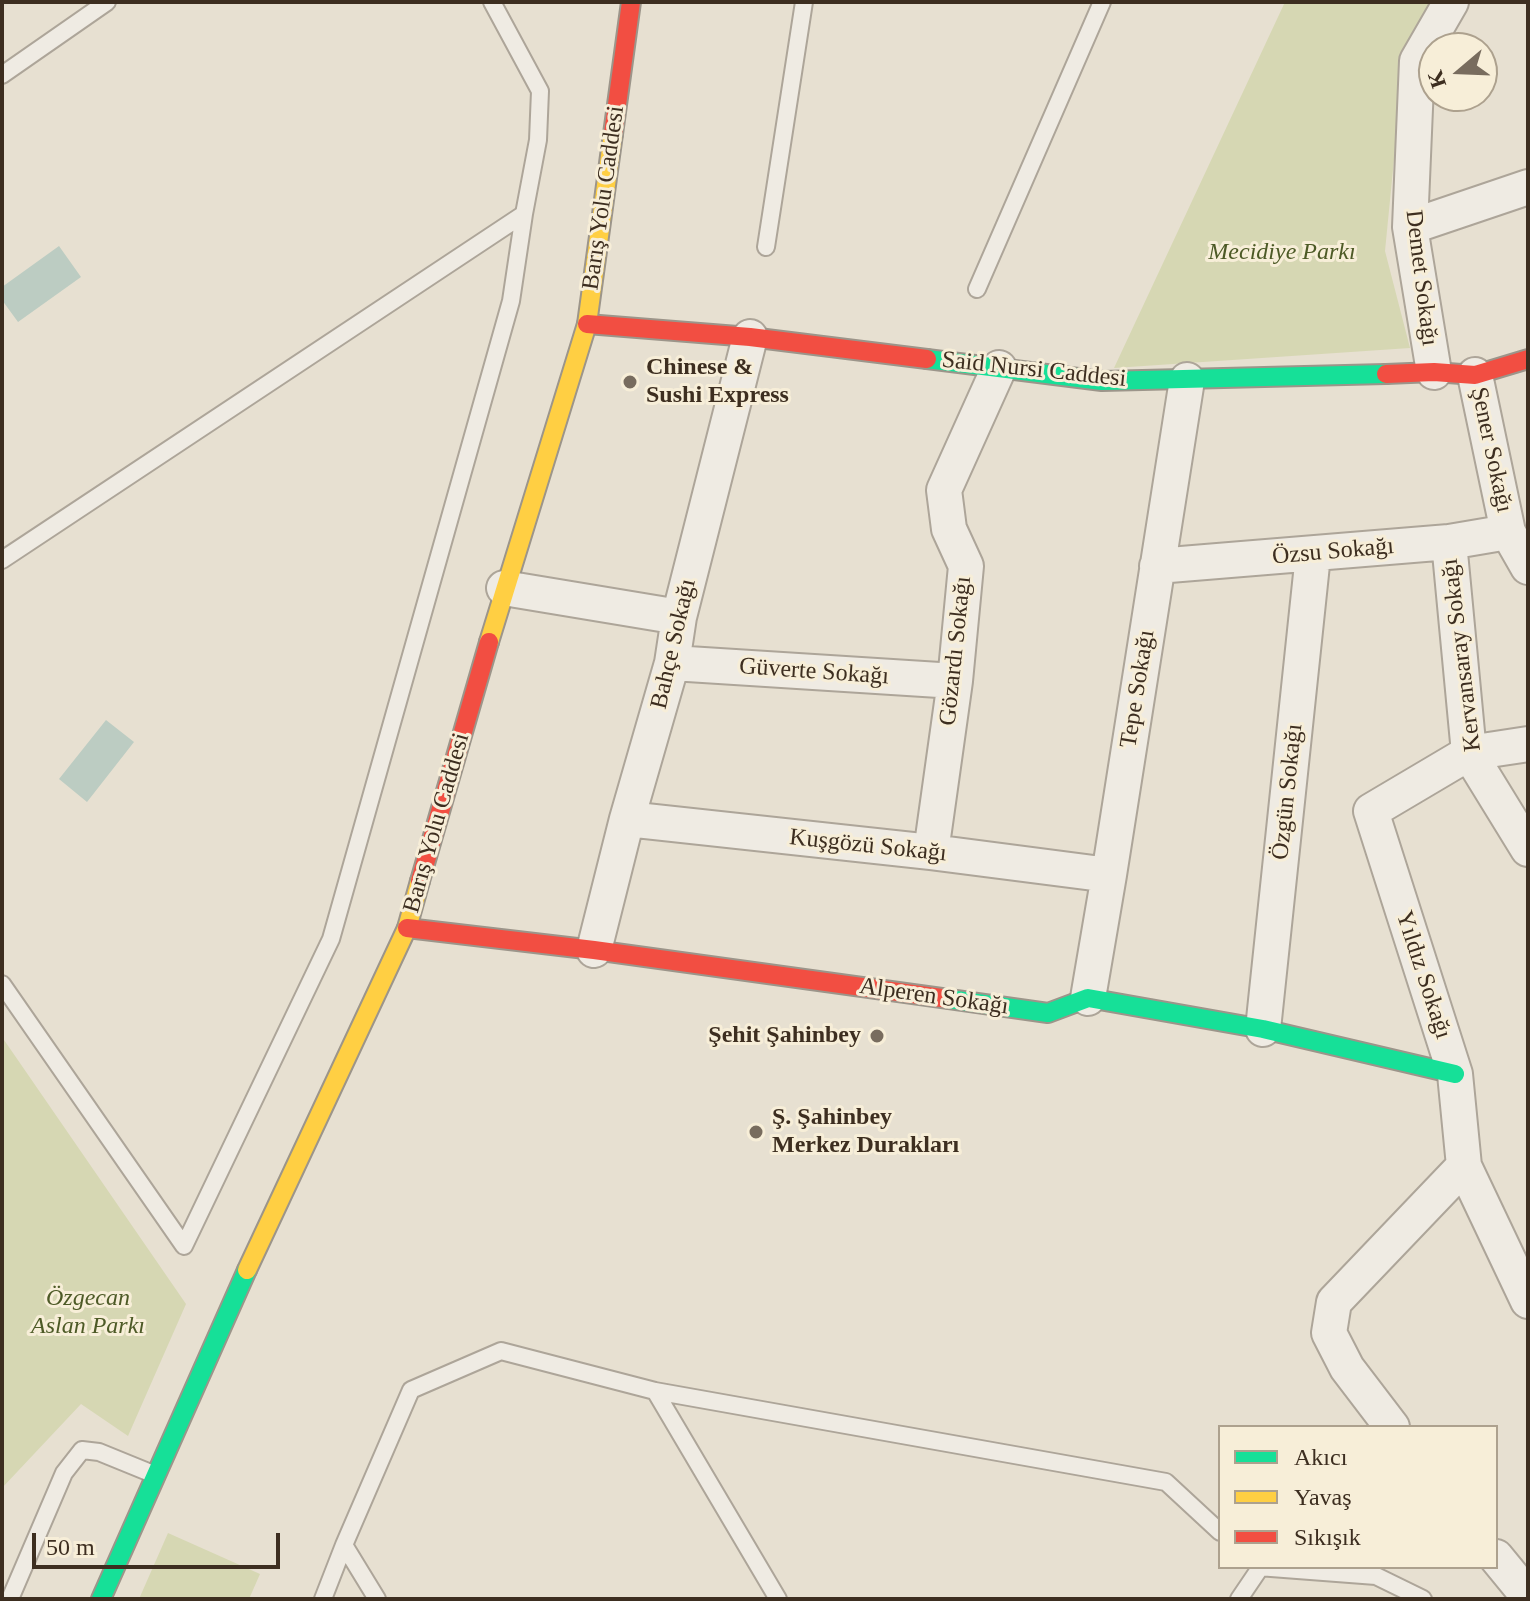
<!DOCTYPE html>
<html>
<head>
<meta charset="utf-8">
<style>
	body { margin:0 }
	#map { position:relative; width:1530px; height:1601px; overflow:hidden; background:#e7e0d1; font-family:"Times New Roman",serif }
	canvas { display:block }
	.frame { position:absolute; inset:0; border:4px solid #3d2e20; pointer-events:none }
	.legend { position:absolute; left:1218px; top:1425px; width:280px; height:144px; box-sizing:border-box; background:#f7eed8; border:2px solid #ada18e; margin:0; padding:10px 14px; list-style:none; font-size:24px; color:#3d2e20 }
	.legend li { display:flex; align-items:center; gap:16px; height:40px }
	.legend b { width:40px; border:2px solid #ada18e }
	.north { position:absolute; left:1418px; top:32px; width:80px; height:80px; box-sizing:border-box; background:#f7eed8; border:2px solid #ada18e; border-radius:50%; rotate:251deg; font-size:22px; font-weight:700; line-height:32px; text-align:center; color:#3d2e20 }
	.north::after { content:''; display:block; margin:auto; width:28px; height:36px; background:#786c5e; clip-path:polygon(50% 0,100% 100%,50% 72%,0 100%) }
	.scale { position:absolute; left:32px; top:1533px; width:248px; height:36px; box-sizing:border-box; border:4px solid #3d2e20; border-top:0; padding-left:10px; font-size:24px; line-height:28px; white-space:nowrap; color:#3d2e20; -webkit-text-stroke:6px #f7eed8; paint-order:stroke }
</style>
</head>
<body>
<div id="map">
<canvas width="1530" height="1601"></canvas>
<div class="frame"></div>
<ul class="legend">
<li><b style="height:10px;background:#16e098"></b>Akıcı</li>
<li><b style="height:10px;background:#ffcf43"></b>Yavaş</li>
<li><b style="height:10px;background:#f24e42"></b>Sıkışık</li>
</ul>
<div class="north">K</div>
<div class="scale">50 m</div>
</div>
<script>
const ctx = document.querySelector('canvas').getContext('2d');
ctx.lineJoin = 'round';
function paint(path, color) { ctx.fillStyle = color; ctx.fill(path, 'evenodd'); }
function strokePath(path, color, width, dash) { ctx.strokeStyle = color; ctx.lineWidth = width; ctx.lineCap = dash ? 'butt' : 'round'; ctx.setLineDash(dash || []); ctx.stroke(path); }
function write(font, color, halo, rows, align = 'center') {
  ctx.font = font + ' "Times New Roman",serif'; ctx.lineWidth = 6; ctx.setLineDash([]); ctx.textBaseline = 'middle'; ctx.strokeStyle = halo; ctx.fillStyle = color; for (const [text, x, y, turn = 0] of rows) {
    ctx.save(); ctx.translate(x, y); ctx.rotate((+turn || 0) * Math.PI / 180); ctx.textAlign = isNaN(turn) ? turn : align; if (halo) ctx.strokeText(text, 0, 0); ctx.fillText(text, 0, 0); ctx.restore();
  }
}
paint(new Path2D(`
	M 1285,2 L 1435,2 L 1403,68 L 1385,251 L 1410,348 L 1114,368 Z
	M 2,1037 L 186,1304 L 128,1436 L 81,1404 L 2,1488 Z
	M 168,1533 L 260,1574 L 249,1599 L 139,1599 Z`), '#d6d7b3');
paint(new Path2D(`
	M 59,246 L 81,277 L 18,322 L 2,300 L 2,287 Z
	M 106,720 L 134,742 L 87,802 L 59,779 Z`), '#bcccc2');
const lane = new Path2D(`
	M 2,75 L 107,2
	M 766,247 L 804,2
	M 977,289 L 1102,2
	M 2,560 L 524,214 L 538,140 L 540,91 L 492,2
	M 2,984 L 184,1246 L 331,939 L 511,301 L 524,214
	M 655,1391 L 778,1599
	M 344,1545 L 377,1599
	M 1258,1567 L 1376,1576 L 1423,1599
	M 10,1599 L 64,1473 L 82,1450 L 99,1452 L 153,1474
	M 323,1599 L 344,1545 L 411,1390 L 501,1351 L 655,1391 L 1166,1482 L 1220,1532
	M 1239,1599 L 1260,1568`);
const street = new Path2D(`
	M 1410,227 L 1528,187
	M 1434,372 L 1410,227 L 1417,61 L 1451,2
	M 1475,375 L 1508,532 L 1528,567
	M 1449,542 L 1469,753 L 1528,849
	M 1157,566 L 1449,542 L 1508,532
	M 504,588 L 679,617
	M 672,663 L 955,681
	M 1528,744 L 1469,753 L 1371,811 L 1455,1074 L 1464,1166 L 1528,1301
	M 627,819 L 931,852 L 1109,875
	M 931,852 L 955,681 L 966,566 L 949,529 L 944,490 L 999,368
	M 594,950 L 627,819 L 672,663 L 679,617 L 750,337
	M 1088,998 L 1109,875 L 1187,380
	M 1263,1029 L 1313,555
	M 1392,1427 L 1347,1368 L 1329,1333 L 1334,1302 L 1464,1166
	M 1496,1557 L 1528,1596`);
const fast = new Path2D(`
	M 927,359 L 1102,381 L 1386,374
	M 949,999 L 1048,1013 L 1088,998 L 1263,1029 L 1455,1074
	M 101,1599 L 247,1270`);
const slow = new Path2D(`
	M 489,642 L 587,324 L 613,134
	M 247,1270 L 407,928 L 420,881`);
const jam = new Path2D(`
	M 613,134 L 631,2
	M 587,324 L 750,337 L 927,359
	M 1386,374 L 1434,372 L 1475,375 L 1528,359
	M 420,881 L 489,642
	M 407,928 L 594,950 L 949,999`);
strokePath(lane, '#ada599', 20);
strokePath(street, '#ada599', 38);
strokePath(fast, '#9c958a', 22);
strokePath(slow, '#9c958a', 22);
strokePath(jam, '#9c958a', 22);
strokePath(lane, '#efebe3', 16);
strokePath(street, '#efebe3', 34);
strokePath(fast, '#16e098', 18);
strokePath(slow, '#ffcf43', 18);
strokePath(jam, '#f24e42', 18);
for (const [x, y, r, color] of [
	[630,382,8,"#786c5e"],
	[877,1036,8,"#786c5e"],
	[756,1132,8,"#786c5e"]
]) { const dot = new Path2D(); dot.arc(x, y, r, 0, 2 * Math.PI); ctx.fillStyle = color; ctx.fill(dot); strokePath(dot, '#f7eed8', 3); }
write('24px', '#3d2e20', '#f7eed8', [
	["Barış Yolu Caddesi",604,198,-82],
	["Demet Sokağı",1421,278,83],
	["Said Nursi Caddesi",1034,370,6],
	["Şener Sokağı",1491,450,78],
	["Özsu Sokağı",1333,552,-5],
	["Bahçe Sokağı",674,644,-77],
	["Gözardı Sokağı",956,651,-84],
	["Kervansaray Sokağı",1462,655,-97],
	["Güverte Sokağı",814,672,4],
	["Tepe Sokağı",1138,689,-81],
	["Özgün Sokağı",1288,792,-84],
	["Barış Yolu Caddesi",437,823,-74],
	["Kuşgözü Sokağı",868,846,6],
	["Yıldız Sokağı",1423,975,72],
	["Alperen Sokağı",934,997,8]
]);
write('italic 24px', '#4d5a26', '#f7eed8', [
	["Mecidiye Parkı",1282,253],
	["Özgecan",88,1299],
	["Aslan Parkı",88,1327]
]);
write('bold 24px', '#3d2e20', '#f7eed8', [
	["Chinese &",646,368],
	["Sushi Express",646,396],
	["Şehit Şahinbey",861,1036,"right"],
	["Ş. Şahinbey",772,1118],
	["Merkez Durakları",772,1146]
], 'left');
</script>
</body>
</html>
